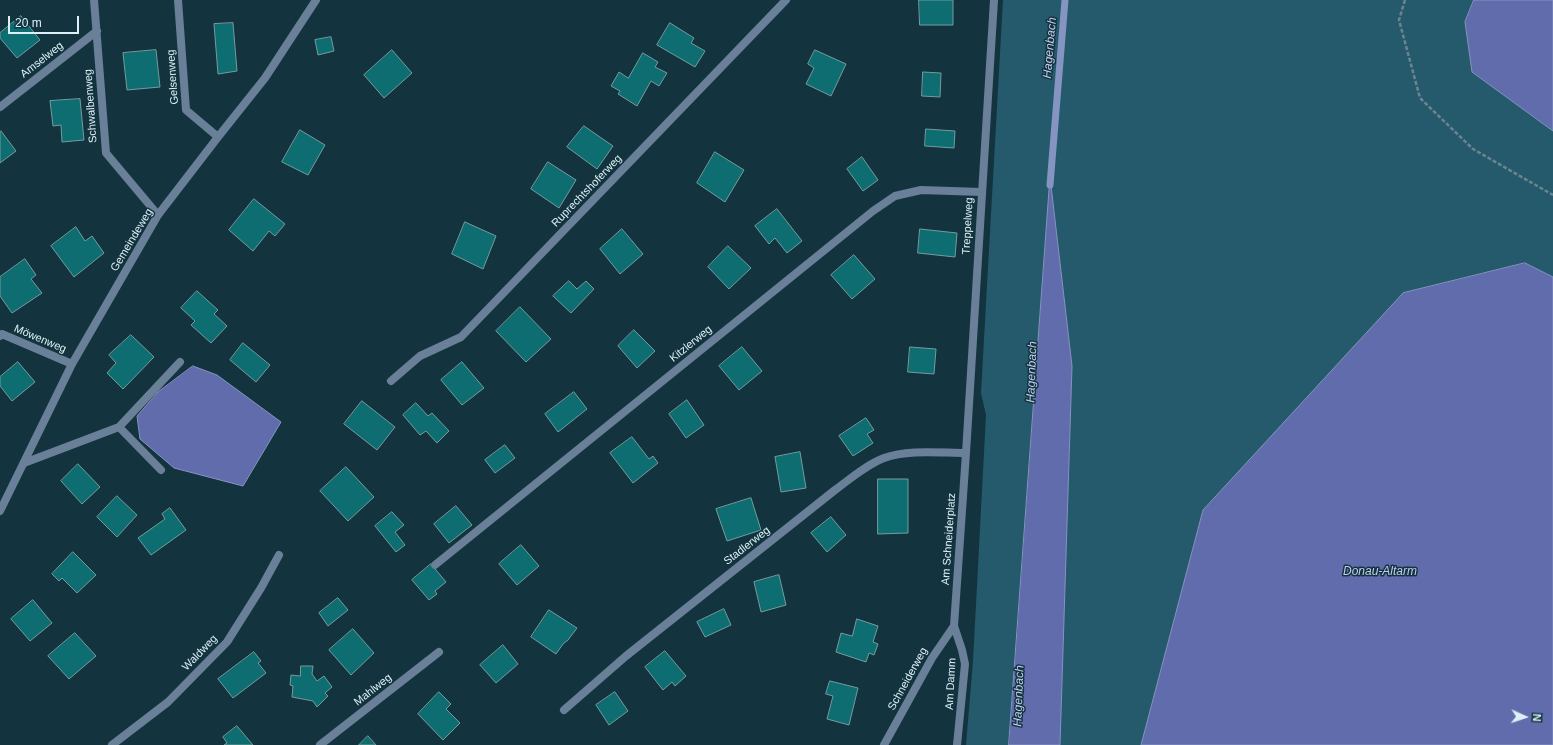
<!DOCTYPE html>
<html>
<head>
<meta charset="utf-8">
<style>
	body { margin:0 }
	#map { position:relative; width:1553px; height:745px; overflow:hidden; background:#13343f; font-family:Helvetica,sans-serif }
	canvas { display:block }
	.north { position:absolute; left:1505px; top:697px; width:40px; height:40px; -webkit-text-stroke:3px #13343f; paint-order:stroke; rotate:93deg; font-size:11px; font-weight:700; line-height:16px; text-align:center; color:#def0f7 }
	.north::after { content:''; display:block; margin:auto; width:14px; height:18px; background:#def0f7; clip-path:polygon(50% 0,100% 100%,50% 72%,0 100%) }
	.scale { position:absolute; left:8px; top:16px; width:71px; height:18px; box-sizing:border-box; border:2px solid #def0f7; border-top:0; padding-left:5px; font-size:12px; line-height:14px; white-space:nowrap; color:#def0f7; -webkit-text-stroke:3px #13343f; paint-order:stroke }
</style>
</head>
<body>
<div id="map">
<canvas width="1553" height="745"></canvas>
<div class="north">N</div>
<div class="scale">20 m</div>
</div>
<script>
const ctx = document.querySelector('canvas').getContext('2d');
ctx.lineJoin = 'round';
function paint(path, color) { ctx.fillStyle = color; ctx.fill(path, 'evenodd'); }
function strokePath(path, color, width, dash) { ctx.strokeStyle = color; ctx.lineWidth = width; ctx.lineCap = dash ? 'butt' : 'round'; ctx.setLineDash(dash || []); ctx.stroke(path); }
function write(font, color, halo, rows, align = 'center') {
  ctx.font = font + ' Helvetica,sans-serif'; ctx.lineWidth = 3; ctx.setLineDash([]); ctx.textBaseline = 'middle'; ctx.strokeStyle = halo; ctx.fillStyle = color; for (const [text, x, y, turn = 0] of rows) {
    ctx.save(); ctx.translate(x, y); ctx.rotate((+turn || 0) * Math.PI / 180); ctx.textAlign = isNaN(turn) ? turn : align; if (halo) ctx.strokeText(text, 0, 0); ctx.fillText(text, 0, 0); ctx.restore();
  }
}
paint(new Path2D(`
	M 1003,0 L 1474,0 L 1465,22 L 1472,72 L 1553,131 L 1553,277 L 1525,263 L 1403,293 L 1203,510 L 1141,745 L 1060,745 L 1072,366 L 1050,180 L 1009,745 L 966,745 L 973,661 L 986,415 L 981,393 Z`), '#255a6c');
const water = new Path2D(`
	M 1474,0 L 1553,0 L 1553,131 L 1472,72 L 1465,22 Z
	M 1050,177 L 1072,366 L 1060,745 L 1009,745 Z
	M 1525,263 L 1553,277 L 1553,745 L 1141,745 L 1203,510 L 1403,293 Z
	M 193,366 L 217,375 L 281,422 L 243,486 L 174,468 L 140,439 L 137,416 L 158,392 Z`);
paint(water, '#606cab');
strokePath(water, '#8694c2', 1);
strokePath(new Path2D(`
	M 1050,185 L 1065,0`), '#8694c2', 7);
const building = new Path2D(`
	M 919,0 L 953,0 L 953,25 L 920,25 Z
	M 21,16 L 40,40 L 17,58 L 0,38 L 0,33 Z
	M 233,23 L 237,71 L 218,74 L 214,24 Z
	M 670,23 L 694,38 L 691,43 L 705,51 L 695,67 L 657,45 Z
	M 331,37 L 334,51 L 318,55 L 315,40 Z
	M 156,50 L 160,87 L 127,90 L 123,53 Z
	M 392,50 L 412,73 L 384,98 L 364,75 Z
	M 815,50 L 846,64 L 831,96 L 806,84 L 814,68 L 808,64 Z
	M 643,53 L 658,62 L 655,67 L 667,73 L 659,86 L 651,81 L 637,106 L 618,94 L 620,91 L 611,86 L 619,72 L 628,78 Z
	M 923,72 L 941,73 L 940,97 L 922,96 Z
	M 80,99 L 84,140 L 62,142 L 61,125 L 53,126 L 50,101 Z
	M 584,126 L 613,146 L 597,169 L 567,147 Z
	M 926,129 L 955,131 L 954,148 L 925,146 Z
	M 300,130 L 325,145 L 308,175 L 282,162 Z
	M 1,131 L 16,151 L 0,163 L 0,132 Z
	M 715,152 L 744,170 L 725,202 L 697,183 Z
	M 862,157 L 878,180 L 863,191 L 847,169 Z
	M 548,162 L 576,180 L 559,208 L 531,189 Z
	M 254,199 L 285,224 L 275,236 L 269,231 L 253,251 L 229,230 Z
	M 777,209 L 802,241 L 787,253 L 775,238 L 769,244 L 755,226 Z
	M 465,222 L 496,236 L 483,269 L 452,254 Z
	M 76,227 L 85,241 L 92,236 L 104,253 L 74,277 L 51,246 Z
	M 622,229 L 643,254 L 620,274 L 600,249 Z
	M 920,229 L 957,233 L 955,257 L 918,253 Z
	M 728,246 L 751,268 L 729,289 L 708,267 Z
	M 854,255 L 875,279 L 852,299 L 831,275 Z
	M 25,259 L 36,275 L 31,279 L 42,293 L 12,313 L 0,296 L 0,277 Z
	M 569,281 L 577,289 L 586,281 L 594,289 L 571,313 L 553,296 Z
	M 197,291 L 218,310 L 214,314 L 227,326 L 211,343 L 191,325 L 195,321 L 181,308 Z
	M 520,307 L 551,339 L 526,362 L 496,331 Z
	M 634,330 L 655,351 L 637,368 L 618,346 Z
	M 131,335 L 154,357 L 123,389 L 107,373 L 116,363 L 109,355 Z
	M 243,343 L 270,365 L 256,382 L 230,360 Z
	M 742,347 L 762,371 L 739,390 L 719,366 Z
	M 910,347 L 936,349 L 934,374 L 908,372 Z
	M 18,362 L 35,382 L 12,401 L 0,386 L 0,377 Z
	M 462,362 L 484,388 L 462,405 L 441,380 Z
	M 574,392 L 587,409 L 558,432 L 545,414 Z
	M 687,400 L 704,425 L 686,438 L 669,414 Z
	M 362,401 L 395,427 L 377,450 L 344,424 Z
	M 416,403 L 428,416 L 432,413 L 449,431 L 437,443 L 426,431 L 420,435 L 403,415 Z
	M 866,418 L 874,430 L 867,434 L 873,443 L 853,456 L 839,436 Z
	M 632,437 L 649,459 L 653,456 L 658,463 L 633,483 L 610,453 Z
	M 505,445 L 515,458 L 495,473 L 485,460 Z
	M 800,452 L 806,488 L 781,492 L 775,457 Z
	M 78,464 L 100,487 L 82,504 L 61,481 Z
	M 346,467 L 374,497 L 348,521 L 320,491 Z
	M 878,479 L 908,479 L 908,533 L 878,534 Z
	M 117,496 L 137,515 L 117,537 L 97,517 Z
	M 751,498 L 761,530 L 727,541 L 716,509 Z
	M 456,506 L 472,525 L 449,543 L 434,524 Z
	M 170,508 L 186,530 L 151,555 L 138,538 L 165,519 L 162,514 Z
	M 392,512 L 404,525 L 395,532 L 405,545 L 396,552 L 375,526 Z
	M 831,517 L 846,535 L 827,552 L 811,533 Z
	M 521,545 L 539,566 L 517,585 L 499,564 Z
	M 73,552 L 96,575 L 77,593 L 62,578 L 59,581 L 52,574 Z
	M 431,564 L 446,582 L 435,591 L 437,594 L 429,600 L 412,580 Z
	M 779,575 L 786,605 L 761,612 L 754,582 Z
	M 338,598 L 348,610 L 328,626 L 319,613 Z
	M 33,600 L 52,623 L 30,641 L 11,619 Z
	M 724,609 L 731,625 L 705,637 L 697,622 Z
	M 549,610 L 577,628 L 568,640 L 563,644 L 556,654 L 531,637 Z
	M 857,619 L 878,626 L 873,642 L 878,644 L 874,655 L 869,653 L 866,662 L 836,652 L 841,633 L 852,636 Z
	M 353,629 L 374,653 L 351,675 L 329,650 Z
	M 75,633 L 96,656 L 69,679 L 48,656 Z
	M 503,645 L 518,664 L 496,683 L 480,665 Z
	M 665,651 L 686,676 L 675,686 L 672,682 L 663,690 L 645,667 Z
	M 254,652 L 261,661 L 258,663 L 266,673 L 233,698 L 218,679 Z
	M 301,666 L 313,666 L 312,674 L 317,681 L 324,676 L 332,687 L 325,693 L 328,696 L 317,707 L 313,701 L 292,697 L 293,686 L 290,685 L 291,675 L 300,676 Z
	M 830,681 L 858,688 L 849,725 L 827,719 L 833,696 L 826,694 Z
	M 439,692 L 451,704 L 446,709 L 460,723 L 443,740 L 418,714 Z
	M 615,692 L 628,711 L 609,725 L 596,705 Z
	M 237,726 L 253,745 L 224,745 L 227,743 L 223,737 Z
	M 368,736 L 376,745 L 359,745 Z`);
paint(building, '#0e6d71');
strokePath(building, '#759c9d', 1);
strokePath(new Path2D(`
	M 1405,0 L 1399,20 L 1420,98 L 1473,149 L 1553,195`), '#6b858f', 2.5, [4, 2]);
strokePath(new Path2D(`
	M 119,427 L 161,470
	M 24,463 L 119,427 L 180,362`), '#698098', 8);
strokePath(new Path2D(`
	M 94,0 L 106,153 L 158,215
	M 178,0 L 186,110 L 218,137
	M 0,107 L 97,31
	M 0,336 L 2,334 L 72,364
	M 391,381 L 420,356 L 461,337 L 786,0
	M 0,511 L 72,364 L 158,215 L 218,137 L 265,78 L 316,0
	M 435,565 L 873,211 L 895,196 L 921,190 L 981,192
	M 564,710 L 626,656 L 835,490 C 850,479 866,465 884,458 C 908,449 941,453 966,453
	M 112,745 L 168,702 L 227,642 L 261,588 L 279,555
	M 320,745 L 439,652
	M 884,745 L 932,658 L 954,626
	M 957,745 L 965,664 L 962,650 L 954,626 L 966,453 L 994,0`), '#698098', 8);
write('11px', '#def0f7', '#13343f', [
	["Amselweg",42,60,-38],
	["Gelsenweg",173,77,-94],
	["Schwalbenweg",91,106,-94],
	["Ruprechtshoferweg",587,191,-46],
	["Treppelweg",968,226,-87],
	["Gemeindeweg",132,240,-59],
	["Möwenweg",40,339,23],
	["Kitzlerweg",691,344,-39],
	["Am Schneiderplatz",949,539,-86],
	["Stadlerweg",747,546,-38],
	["Waldweg",200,653,-46],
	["Schneiderweg",908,679,-61],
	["Am Damm",951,684,-87],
	["Mahlweg",373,690,-38]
]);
write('italic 12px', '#c5cdf2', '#13343f', [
	["Hagenbach",1050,48,-85],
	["Hagenbach",1032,372,-88],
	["Donau-Altarm",1380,572],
	["Hagenbach",1019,696,-88]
]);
</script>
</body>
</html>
